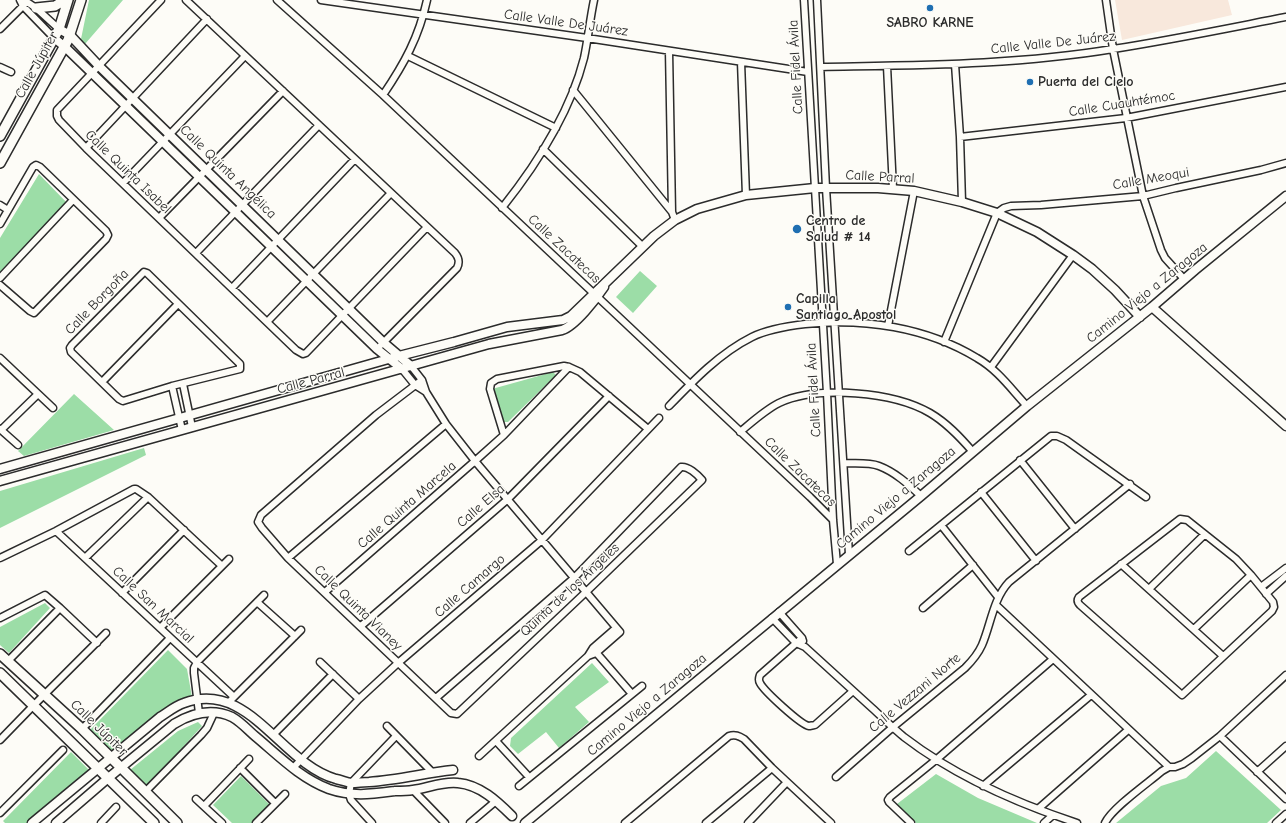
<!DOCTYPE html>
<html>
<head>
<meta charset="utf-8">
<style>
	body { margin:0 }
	canvas { display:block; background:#fdfcf7 }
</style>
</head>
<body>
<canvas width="1286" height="823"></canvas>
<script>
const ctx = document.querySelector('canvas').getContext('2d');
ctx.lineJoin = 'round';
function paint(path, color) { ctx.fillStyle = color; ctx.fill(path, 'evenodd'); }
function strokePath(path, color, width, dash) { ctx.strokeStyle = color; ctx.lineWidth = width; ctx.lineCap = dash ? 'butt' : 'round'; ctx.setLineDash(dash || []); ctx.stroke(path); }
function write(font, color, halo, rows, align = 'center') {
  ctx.font = font + ' "Comic Neue",sans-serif'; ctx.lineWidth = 3; ctx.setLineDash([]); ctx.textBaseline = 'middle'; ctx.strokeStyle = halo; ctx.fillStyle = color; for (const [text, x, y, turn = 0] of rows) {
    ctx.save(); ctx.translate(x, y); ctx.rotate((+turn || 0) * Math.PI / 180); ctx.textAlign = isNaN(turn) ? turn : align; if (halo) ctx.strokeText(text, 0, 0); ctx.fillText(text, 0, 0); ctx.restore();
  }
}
paint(new Path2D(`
	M 1115,0 L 1228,0 L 1232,15 L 1122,40 Z`), '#f8e8dc');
paint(new Path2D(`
	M 89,0 L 123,0 L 85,44 L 81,39 Z
	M 39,174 L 69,205 L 0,272 L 0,238 Z
	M 640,271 L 657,286 L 633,313 L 616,297 Z
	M 553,372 L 556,375 L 508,422 L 503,422 L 492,389 Z
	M 74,394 L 114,430 L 24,456 L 18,451 Z
	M 144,448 L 146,455 L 0,528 L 0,491 Z
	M 45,603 L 50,608 L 9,653 L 0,645 L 0,627 Z
	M 168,650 L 187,669 L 192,697 L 170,705 L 112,753 L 89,731 Z
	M 592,663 L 609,682 L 575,707 L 589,722 L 559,748 L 546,732 L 518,754 L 510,746 L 511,738 Z
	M 198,722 L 202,726 L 147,787 L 130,770 L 178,731 Z
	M 1216,751 L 1281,810 L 1267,823 L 1116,823 L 1161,786 L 1186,778 Z
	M 71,752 L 90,771 L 29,823 L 5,823 L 3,821 Z
	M 936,774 L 978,798 L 1037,823 L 916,823 L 897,804 Z
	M 241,776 L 270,805 L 252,823 L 232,823 L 213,805 Z`), '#9cdda7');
const minor = new Path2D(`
	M 20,0 L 23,6 L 54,38
	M 24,0 L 36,8 L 59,29
	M 161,0 L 57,110 L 57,116 L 59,120 L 86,148 L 296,350 L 303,354 L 306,353 L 427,227
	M 186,0 L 455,253 C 459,258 460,262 457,268 L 381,345
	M 277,0 L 383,95 L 810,497 L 833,520
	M 321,0 L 587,38 L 808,72
	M 804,0 L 827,393 L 833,520 L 837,564
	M 817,0 L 826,188 L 849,554
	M 1106,0 L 1113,49 L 1143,196 L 1161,250 L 1165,258 L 1184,279
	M 0,29 L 26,3
	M 669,51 L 672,212 L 675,220
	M 408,56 L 556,128
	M 741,62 L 746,195
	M 955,64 L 960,137 L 962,202
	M 887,66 L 893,189
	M 0,67 L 11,72
	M 821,67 C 918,65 1017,65 1113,49 C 1171,40 1229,28 1286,17
	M 573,90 L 672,212
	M 383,95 C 404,64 419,37 427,0
	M 960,137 L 1126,118 L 1286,87
	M 86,148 L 207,19
	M 543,149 L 642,246
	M 123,183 L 245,56
	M 0,205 L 8,210
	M 502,208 C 537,164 570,113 584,58 C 588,39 590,19 594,0
	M 159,218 L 283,91
	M 0,224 L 33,167 L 36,165 L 40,167 L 106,231 L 108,235 L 106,239 L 34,313 L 30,311 L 0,285
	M 196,253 L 319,125
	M 144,272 L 147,273 L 240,364 L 240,369 L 172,386 L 123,401 L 119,399 L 71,352 L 70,348 L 72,345 Z
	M 0,278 L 73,200
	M 232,288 L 355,159
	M 267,322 L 391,193
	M 888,326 L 914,191
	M 944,342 L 997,213 L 1004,208 L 1011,206 L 1041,205 L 1143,196 L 1176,188 L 1261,170 L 1286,163
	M 0,358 L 53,408
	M 411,366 L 422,380 L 426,392 L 446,424 L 475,461 L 620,632 L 596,653 L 588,656
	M 991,367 L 1073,255
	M 402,369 L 415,385 L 426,392
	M 422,380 L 376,415 L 261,515 L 258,522 L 262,528 L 288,558 L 451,713 L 457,714 L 586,592 L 702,480 C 697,474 688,466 681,467 L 574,578 L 436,698
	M 102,382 L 178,304
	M 183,384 L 192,427
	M 172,386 L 182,430
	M 669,406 C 694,380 720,353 752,337 C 768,329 788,326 805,324 C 864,318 926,327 977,358 C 998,370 1011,389 1027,406
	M 0,429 L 18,445
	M 1,430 L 38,394
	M 740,432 C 752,422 765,410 779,403 C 818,385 894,392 930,413 C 947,423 960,437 973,452
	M 504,435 L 490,389 L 491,383 L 497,379 L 564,366 L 569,367 L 580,372 L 648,429
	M 1020,460 L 1075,529
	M 844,463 C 855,464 868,462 879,466 C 895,472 908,484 921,496
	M 981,492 L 1036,561
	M 1180,519 L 1187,520 L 1236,559 L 1251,575 L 1273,602 L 1274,607 L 1272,611 L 1182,695 L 1080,605 C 1077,602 1077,600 1079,597 Z
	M 941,525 L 998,597
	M 56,531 L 234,697
	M 909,551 L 1051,436 L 1057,436 L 1066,440 L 1146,497
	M 0,558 L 56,531 L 134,489 L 136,489 L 148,497 L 222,566
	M 85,558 L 148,497
	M 288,558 L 446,424
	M 1121,564 L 1223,656
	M 1261,587 L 1286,568
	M 1149,589 L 1204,535
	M 325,592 L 475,461 L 504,435 L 569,367
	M 122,593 L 184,530
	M 1266,594 L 1286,576
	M 257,602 L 295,636
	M 996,605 L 1169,767
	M 923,608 L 973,565
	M 779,612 L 802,638 L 803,641
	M 0,618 L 45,595 L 60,608 L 97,643
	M 772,618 L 796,643 L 805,647 C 827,667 850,688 872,708 C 883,718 893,728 904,737 C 956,777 1016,803 1077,823
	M 361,626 L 508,499 L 609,396
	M 160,628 L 229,559
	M 1194,629 L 1251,575
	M 802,638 L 760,675 C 759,678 758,680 760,683 C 764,691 801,725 809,726 C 810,726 814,725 815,725 L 853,691
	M 594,650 L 632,694
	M 8,661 L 60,608
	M 320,662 L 359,699
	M 231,700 L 301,630
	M 199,713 L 194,673 L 194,668 L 197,662 L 264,595
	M 387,726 L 432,772
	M 82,729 L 170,638
	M 273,735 L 333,674
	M 1220,736 L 1286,799
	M 0,740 L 33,706 L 106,633
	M 496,741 L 529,777
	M 479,756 L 588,656 L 593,648 L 616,628
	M 240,768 L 275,803
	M 293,768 L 359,699 L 398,663 L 542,540 L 659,418
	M 1257,772 L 1286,746
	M 836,777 L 893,727 L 965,668 C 972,661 978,654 982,645 C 991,624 993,599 1009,582 L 1130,484
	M 519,786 L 642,686
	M 983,786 L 1091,695
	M 413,790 L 445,823
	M 145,792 L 201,735 L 207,728 L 214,713
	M 196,799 L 222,823
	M 204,806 L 249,759
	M 1038,809 L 1128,730
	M 0,813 L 63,750
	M 101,823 L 116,807
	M 256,823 L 285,794
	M 372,823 L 351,800 L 349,794 L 351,783 L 396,736
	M 470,823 L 496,801
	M 625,823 L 729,736 C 735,734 739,736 744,739 L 772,768 L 831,823
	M 706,823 L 772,768
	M 748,823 L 787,782
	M 911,823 L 889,802 L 888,800 L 890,797 L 937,759 L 1053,659
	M 1044,823 L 1053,815
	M 1105,823 C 1112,808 1148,783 1162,771 L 1169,767 L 1175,767 L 1183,764 L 1192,758 L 1220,736 L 1286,675
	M 1276,823 L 1286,814`);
const tertiary = new Path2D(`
	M 59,29 L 70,35 L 99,66 L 384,343 L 411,366
	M 54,38 L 64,46 L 377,349 L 402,369
	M 1152,307 L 1286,426
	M 0,469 L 399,356 L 454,342 L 507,327 L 563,320 L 571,316 L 654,236 L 675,220 L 697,209 L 746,195 L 815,188 L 878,188 L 914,191 L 962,202 L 997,213 L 1037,232 L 1073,255 L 1092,269 L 1115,290 L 1140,317
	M 0,481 L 489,344 L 562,330 C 575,326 596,299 604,287
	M 32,823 L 160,717 C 168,712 175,706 184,703 C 249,679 281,764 336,779 C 341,780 346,782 351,783 C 357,783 363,782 369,782 C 398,780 425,773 453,770
	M 56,823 L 107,779 L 174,724 C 192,713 212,708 232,717 C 241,722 248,730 255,736 C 279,756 300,778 329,789 C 352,797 372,794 395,791 C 401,791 407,791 413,790 C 428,788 443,781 458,783 C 480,785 497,801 512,816
	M 525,823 L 921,496 L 1027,406 L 1152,307 L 1195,270 L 1286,196`);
const secondary = new Path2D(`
	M 36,8 L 55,6 L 65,0
	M 0,136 L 59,29 L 68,0
	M 0,163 L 68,40 L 81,0
	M 0,654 L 82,729 L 177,823
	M 0,673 L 154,823`);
strokePath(minor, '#2b2b2b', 9);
strokePath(tertiary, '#2b2b2b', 11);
strokePath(secondary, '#2b2b2b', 12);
strokePath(minor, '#fdfcf7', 6);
strokePath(tertiary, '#fdfcf7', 8);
strokePath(secondary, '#fdfcf7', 9);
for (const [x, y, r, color] of [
	[930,8,4,"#1f6fb2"],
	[1030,82,4,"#1f6fb2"],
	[797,229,5,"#1f6fb2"],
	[788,307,4,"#1f6fb2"]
]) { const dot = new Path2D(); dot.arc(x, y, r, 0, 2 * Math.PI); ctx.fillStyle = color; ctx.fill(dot); strokePath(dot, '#fdfcf7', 1.5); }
write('14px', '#2b2b2b', '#fdfcf7', [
	["Calle Valle De Juárez",566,23,8],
	["Calle Valle De Juárez",1053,43,-6],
	["Calle Júpiter",37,65,-61],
	["Calle Fidel Ávila",796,67,-93],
	["Calle Cuauhtémoc",1122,104,-9],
	["Calle Quinta Isabel",128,172,44],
	["Calle Quinta Angélica",228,172,44],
	["Calle Parral",880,177,3],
	["Calle Meoqui",1151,179,-10],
	["Calle Zacatecas",564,249,43],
	["Camino Viejo a Zaragoza",1147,293,-39],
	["Calle Borgoña",97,302,-46],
	["Calle Parral",311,381,-15],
	["Calle Fidel Ávila",814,390,-93],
	["Calle Zacatecas",800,472,44],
	["Camino Viejo a Zaragoza",896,498,-40],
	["Calle Quinta Marcela",407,505,-41],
	["Calle Elsa",481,506,-41],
	["Calle Camargo",470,586,-41],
	["Quinta de los Ángeles",570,590,-43],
	["Calle San Marcial",153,605,43],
	["Calle Quinta Vianey",358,608,44],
	["Calle Vezzani Norte",915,693,-40],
	["Camino Viejo a Zaragoza",647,705,-40],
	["Calle Júpiter",99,728,44]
]);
write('bold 14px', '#2b2b2b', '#fdfcf7', [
	["SABRO KARNE",930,23,"center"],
	["Puerta del Cielo",1038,82],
	["Centro de",806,221],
	["Salud # 14",806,237],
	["Capilla",796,299],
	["Santiago Apostol",796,315]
], 'left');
</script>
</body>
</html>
